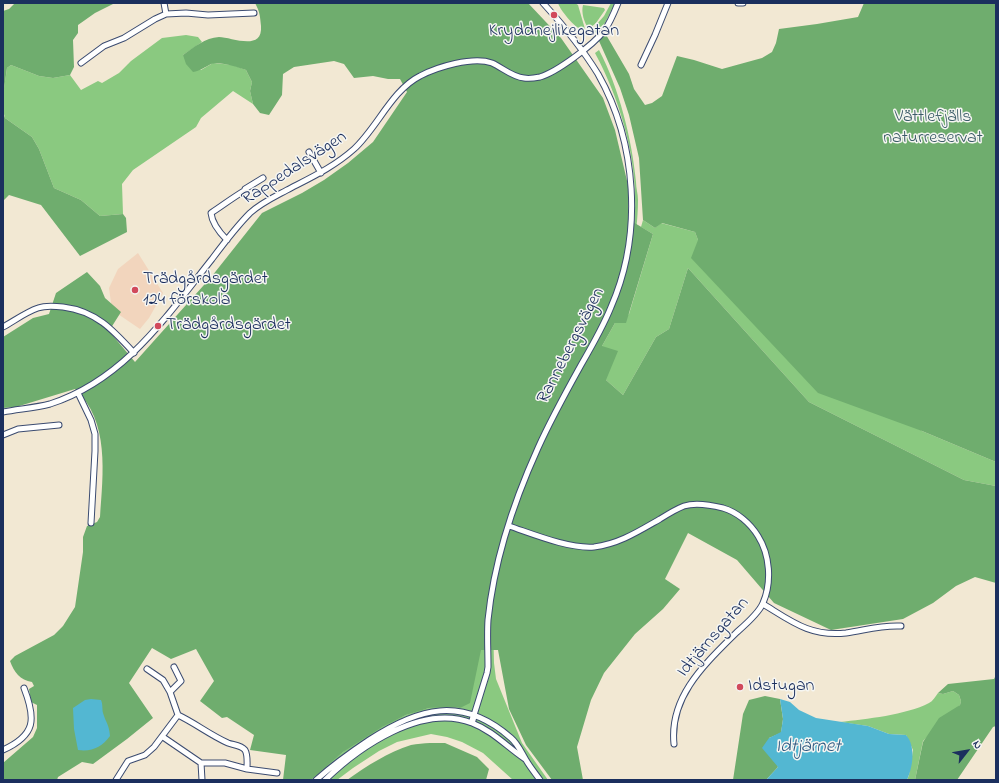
<!DOCTYPE html>
<html>
<head>
<meta charset="utf-8">
<style>
	body { margin:0 }
	#map { position:relative; width:999px; height:783px; overflow:hidden; background:#f2e8d3; font-family:"Indie Flower",sans-serif }
	canvas { display:block }
	.frame { position:absolute; inset:0; border:4px solid #1b2f5e; pointer-events:none }
	.north { position:absolute; left:947px; top:731px; width:40px; height:40px; -webkit-text-stroke:3px #f6f6f2; paint-order:stroke; rotate:59deg; font-size:11px; font-weight:700; line-height:16px; text-align:center; color:#1b2f5e }
	.north::after { content:''; display:block; margin:auto; width:14px; height:18px; background:#1b2f5e; clip-path:polygon(50% 0,100% 100%,50% 72%,0 100%) }
</style>
</head>
<body>
<div id="map">
<canvas width="999" height="783"></canvas>
<div class="frame"></div>
<div class="north">N</div>
</div>
<script>
const ctx = document.querySelector('canvas').getContext('2d');
ctx.lineJoin = 'round';
function paint(path, color) { ctx.fillStyle = color; ctx.fill(path, 'evenodd'); }
function strokePath(path, color, width, dash) { ctx.strokeStyle = color; ctx.lineWidth = width; ctx.lineCap = dash ? 'butt' : 'round'; ctx.setLineDash(dash || []); ctx.stroke(path); }
function write(font, color, halo, rows, align = 'center') {
  ctx.font = font + ' "Indie Flower",sans-serif'; ctx.lineWidth = 3; ctx.setLineDash([]); ctx.textBaseline = 'middle'; ctx.strokeStyle = halo; ctx.fillStyle = color; for (const [text, x, y, turn = 0] of rows) {
    ctx.save(); ctx.translate(x, y); ctx.rotate((+turn || 0) * Math.PI / 180); ctx.textAlign = isNaN(turn) ? turn : align; if (halo) ctx.strokeText(text, 0, 0); ctx.fillText(text, 0, 0); ctx.restore();
  }
}
paint(new Path2D(`
	M 138,253 L 163,293 L 149,318 L 140,329 L 112,310 L 109,288 L 118,269 Z`), '#f2d5bd');
paint(new Path2D(`
	M 558,3 L 575,3 L 578,5 L 585,29 L 582,30 C 575,28 560,10 558,3 Z
	M 611,3 L 615,3 L 605,23 L 592,36 L 590,32 L 604,16 Z
	M 583,5 L 604,8 L 605,10 L 596,23 L 589,29 C 584,23 581,12 583,5 Z
	M 186,35 L 198,37 L 202,42 L 183,55 L 201,70 L 213,63 L 233,65 L 246,70 L 252,82 L 250,91 L 253,104 L 233,91 L 201,118 L 196,127 L 133,170 L 122,184 L 123,214 L 100,216 L 81,200 L 54,188 L 39,149 L 32,137 L 5,118 C 0,103 5,84 7,68 L 11,65 L 39,76 L 53,78 L 70,75 L 81,90 L 98,81 L 102,83 L 119,73 L 131,61 L 162,38 Z
	M 599,50 C 619,88 632,139 636,182 C 636,188 638,194 638,200 C 638,220 635,239 633,258 C 631,238 636,217 635,197 C 635,151 618,96 596,55 L 595,53 Z
	M 643,220 L 655,228 L 661,223 L 695,232 L 698,240 L 922,431 L 996,462 L 996,486 L 964,480 L 809,402 L 688,268 L 669,329 L 656,337 L 623,395 L 606,380 L 602,346 L 615,323 L 629,314 L 653,234 L 641,227 Z
	M 493,621 L 494,663 L 496,679 L 522,743 L 548,780 L 513,780 L 483,753 L 462,742 L 447,737 L 431,734 L 397,742 L 379,751 L 353,768 L 337,780 L 311,780 C 322,770 332,760 344,751 C 366,734 400,714 429,708 C 439,706 450,707 460,708 L 485,625 Z
	M 953,691 L 959,695 L 961,701 L 960,705 L 923,741 L 915,780 L 907,780 L 909,775 L 913,750 L 906,735 L 889,734 L 868,726 L 840,722 C 866,719 906,715 929,703 C 933,701 935,697 938,693 L 943,694 Z`), '#8ac980');
paint(new Path2D(`
	M 15,3 L 115,3 L 95,13 L 78,25 L 78,33 L 73,40 L 74,67 L 70,75 L 53,78 L 39,76 L 11,65 L 7,68 L 3,96 L 3,11 L 9,9 Z
	M 255,3 L 528,3 L 561,38 L 603,98 L 615,130 L 628,185 L 628,219 L 653,234 L 626,323 L 615,323 L 602,346 L 618,351 L 606,380 L 623,395 L 656,337 L 669,329 L 688,268 L 809,402 L 964,480 L 996,486 L 996,583 L 975,577 L 956,586 L 933,603 L 903,619 L 831,630 L 774,603 L 737,560 L 688,533 L 665,579 L 680,589 L 663,609 L 635,634 L 604,673 L 591,700 L 577,747 L 583,780 L 552,780 L 526,745 L 509,709 L 498,650 L 481,650 L 470,703 L 460,708 L 447,707 L 429,708 L 406,715 L 382,727 L 343,752 L 311,780 L 283,780 L 286,755 L 250,750 L 254,735 L 227,717 L 222,718 L 200,701 L 214,681 L 196,649 L 171,659 L 152,648 L 129,683 L 153,718 L 127,739 L 93,764 L 82,762 L 58,777 L 57,780 L 3,780 L 3,763 L 33,737 L 37,728 L 37,705 L 31,702 L 29,689 L 34,686 L 32,682 C 20,680 14,672 10,661 L 15,656 L 54,635 L 63,626 L 75,607 L 83,552 L 83,537 L 87,526 L 97,522 L 100,517 C 103,474 110,421 75,389 L 16,407 L 3,408 L 3,337 L 33,318 L 49,314 L 56,293 L 87,272 L 100,286 L 105,298 L 121,312 L 109,331 L 135,362 L 212,276 L 262,213 L 302,193 L 324,180 L 348,163 L 373,142 L 407,92 L 400,79 L 388,79 L 373,76 L 354,78 L 344,64 L 334,61 L 294,67 L 283,74 L 282,95 L 269,115 L 260,113 L 253,104 L 250,91 L 252,82 L 246,70 C 237,67 220,61 211,64 C 205,67 200,71 193,72 L 186,64 L 183,55 C 194,47 205,38 219,37 C 231,37 263,52 261,26 C 260,16 260,12 255,3 Z
	M 864,3 L 996,3 L 996,462 L 922,431 L 818,393 L 691,258 L 698,240 L 695,232 L 662,223 L 655,228 L 643,220 L 639,158 L 629,115 L 620,88 L 599,41 L 605,33 L 629,74 L 634,89 L 645,105 L 652,103 L 662,96 L 677,56 L 694,60 L 722,69 L 762,58 L 772,52 L 776,43 L 779,29 L 817,24 L 858,17 Z
	M 3,113 L 5,118 L 32,137 L 39,149 L 54,188 L 81,200 L 100,216 L 123,214 L 126,218 L 127,232 L 80,256 L 41,205 L 9,195 L 3,201 Z
	M 996,675 L 996,726 L 993,727 L 957,780 L 915,780 L 923,742 L 939,718 L 960,705 L 961,701 L 959,695 L 953,691 L 943,694 L 938,693 L 948,684 L 994,679 Z
	M 765,696 L 780,699 L 783,719 L 781,733 L 769,738 L 778,767 L 766,780 L 733,780 L 743,714 L 749,700 Z
	M 430,743 L 445,743 L 477,757 L 489,769 L 486,780 L 347,780 C 367,766 388,752 411,745 C 417,744 424,743 430,743 Z`), '#6fad6e');
paint(new Path2D(`
	M 91,699 L 101,700 C 103,705 102,709 103,713 C 106,723 109,724 110,736 C 102,747 92,752 78,750 L 74,729 L 73,708 L 85,700 Z
	M 780,699 L 790,702 L 799,710 L 816,718 L 868,726 L 889,734 L 906,735 C 916,746 913,767 907,780 L 766,780 L 778,767 L 762,748 L 769,738 L 781,732 L 783,719 Z`), '#53b7d2');
const minor = new Path2D(`
	M 164,3 L 166,14
	M 738,3 L 743,3
	M 81,63 L 104,46 L 124,38 L 155,19 L 166,14 L 186,13 L 208,15 L 254,13
	M 641,65 L 655,35 L 668,3
	M 309,152 L 321,173
	M 227,240 C 220,233 212,223 211,213 C 222,206 232,198 244,191 L 245,189 L 263,178
	M 3,327 C 14,321 26,312 38,308 C 46,305 55,306 63,307 C 96,311 113,330 134,353
	M 78,393 L 91,420 L 95,434 L 95,451 L 91,523
	M 3,412 C 18,409 35,408 50,404 C 124,380 166,317 212,259 C 224,243 236,227 250,213 C 261,203 274,197 287,190 C 310,178 334,167 354,149 C 377,128 392,90 420,76 C 437,67 473,56 492,63 C 503,68 512,77 524,78 C 529,79 535,78 540,77 C 557,72 593,45 604,31 C 610,23 614,13 618,3
	M 3,435 L 18,429 L 59,425
	M 509,526 C 533,534 569,549 594,547 C 619,544 639,531 660,519 C 668,514 676,509 684,506 C 696,502 711,505 723,508 C 737,512 750,523 758,536 C 770,555 772,582 763,603 C 759,613 745,625 737,632 C 706,663 669,696 674,744
	M 763,604 C 791,621 810,637 846,633 C 866,630 880,625 901,626
	M 170,692 L 181,681 L 174,667
	M 178,715 C 195,723 210,735 228,743 C 233,745 241,745 245,750 C 248,755 247,763 247,769
	M 474,715 L 487,673 L 488,667 C 488,651 487,635 488,620 C 494,561 514,501 538,448 C 551,419 566,392 581,365 C 592,346 603,327 611,307 C 643,234 637,143 598,74 C 582,48 563,25 543,3
	M 163,737 L 201,763 L 225,763 L 247,769 L 277,773
	M 3,750 C 36,735 36,719 24,688
	M 201,763 L 202,780
	M 116,780 L 128,761 L 145,755 L 154,747 L 178,715 L 170,692 L 163,680 L 147,669
	M 316,780 C 333,765 351,752 369,740 C 418,708 462,695 511,738 C 518,744 521,752 526,760 C 530,767 535,773 540,780
	M 325,780 C 359,747 422,703 472,723 C 493,731 507,747 525,759`);
const tertiary = new Path2D(`
	M 472,722 L 474,715`);
strokePath(minor, '#3b4b70', 7);
strokePath(tertiary, '#3b4b70', 8);
strokePath(minor, '#fff', 5);
strokePath(tertiary, '#fff', 6);
for (const [x, y, r, color] of [
	[554,15,4,"#d1495b"],
	[135,290,4,"#d1495b"],
	[158,326,4,"#d1495b"],
	[740,687,4,"#d1495b"]
]) { const dot = new Path2D(); dot.arc(x, y, r, 0, 2 * Math.PI); ctx.fillStyle = color; ctx.fill(dot); strokePath(dot, '#f6f6f2', 1.5); }
write('18px', '#1b2f5e', '#f6f6f2', [
	["Kryddnejlikegatan",554,32,"center"],
	["Trädgårdsgärdet",143,280],
	["124 förskola",143,301],
	["Trädgårdsgärdet",166,326],
	["Idstugan",748,687]
], 'left');
write('18px', '#3c5d68', '#f6f6f2', [
	["Vättlefjälls",933,118],
	["naturreservat",933,139]
]);
write('18px', '#1b2f5e', '#f6f6f2', [
	["Rappedalsvägen",295,169,-33],
	["Rannebergsvägen",572,346,-63],
	["Idtjärnsgatan",714,638,-49]
]);
write('italic 19px', '#2c5881', '#f6f6f2', [
	["Idtjärnet",808,748]
]);
</script>
</body>
</html>
